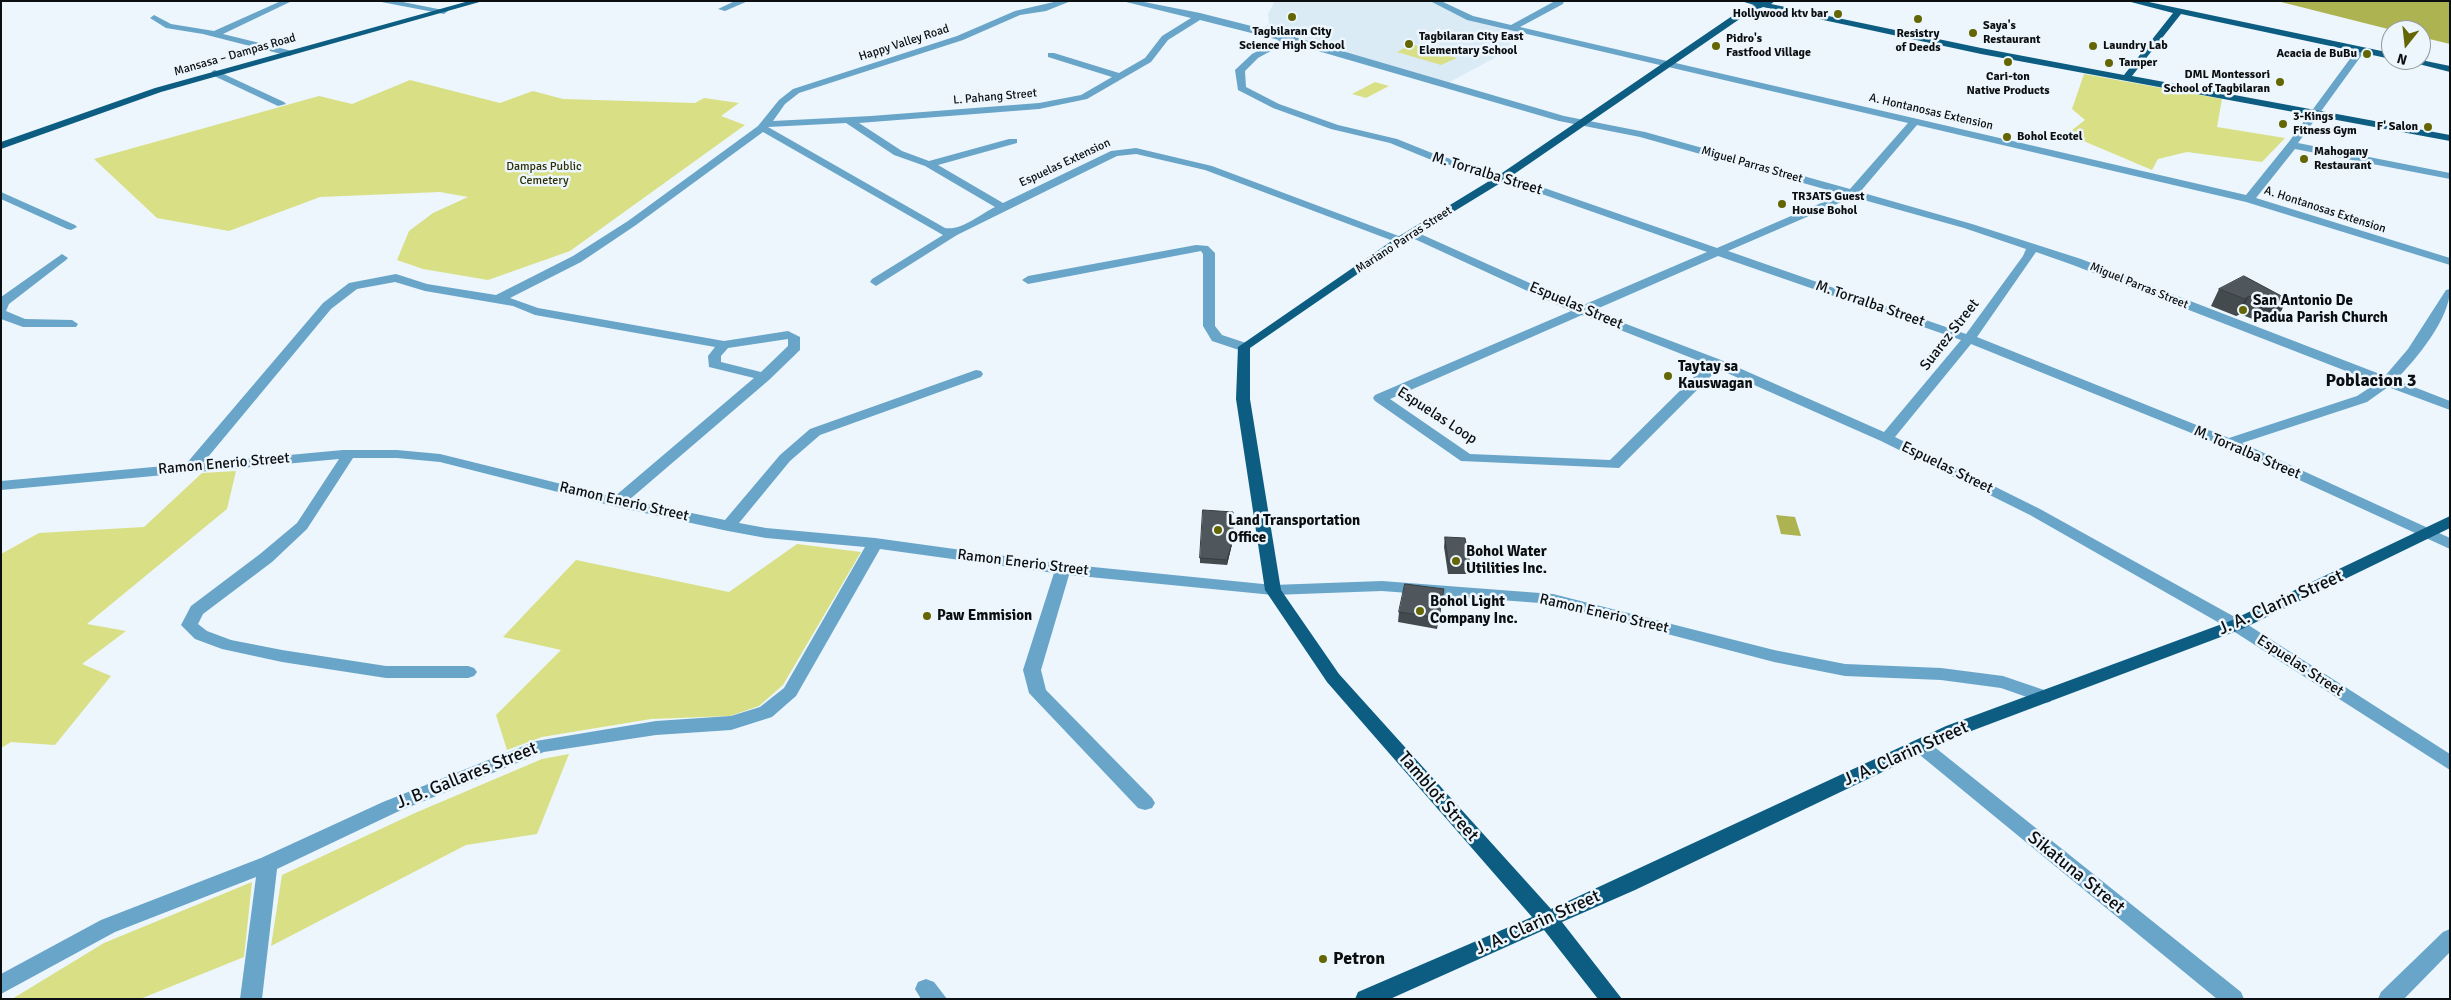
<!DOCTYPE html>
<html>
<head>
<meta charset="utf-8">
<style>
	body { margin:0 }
	#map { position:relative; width:2451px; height:1000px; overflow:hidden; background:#ecf6fc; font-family:Signika,sans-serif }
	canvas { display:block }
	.frame { position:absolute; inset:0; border:2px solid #0c0f11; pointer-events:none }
	.north { position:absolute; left:2381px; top:20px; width:50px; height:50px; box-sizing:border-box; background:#ecf6fc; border:1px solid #929a9e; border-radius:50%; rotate:196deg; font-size:14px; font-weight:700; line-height:20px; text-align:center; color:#0c0f11 }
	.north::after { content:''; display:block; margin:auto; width:18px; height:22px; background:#636602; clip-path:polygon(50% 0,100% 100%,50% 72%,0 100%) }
</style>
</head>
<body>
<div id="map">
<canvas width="2451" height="1000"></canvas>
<div class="frame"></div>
<div class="north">N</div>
</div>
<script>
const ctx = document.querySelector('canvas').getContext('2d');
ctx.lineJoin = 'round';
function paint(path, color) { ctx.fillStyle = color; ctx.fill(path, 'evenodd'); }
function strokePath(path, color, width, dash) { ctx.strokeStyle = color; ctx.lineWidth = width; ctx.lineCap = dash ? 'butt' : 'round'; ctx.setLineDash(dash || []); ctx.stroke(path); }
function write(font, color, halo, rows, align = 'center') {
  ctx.font = font + ' Signika,sans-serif'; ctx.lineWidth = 5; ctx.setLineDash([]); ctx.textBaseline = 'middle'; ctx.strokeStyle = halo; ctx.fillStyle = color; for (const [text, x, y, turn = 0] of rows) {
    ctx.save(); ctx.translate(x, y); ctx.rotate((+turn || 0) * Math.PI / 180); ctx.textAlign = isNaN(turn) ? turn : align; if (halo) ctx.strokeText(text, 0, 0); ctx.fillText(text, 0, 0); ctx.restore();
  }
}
paint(new Path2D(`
	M 1275,1 L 1432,1 L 1468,18 L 1524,31 L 1498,56 L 1448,83 L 1258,30 L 1269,24 L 1268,14 Z`), '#daebf6');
paint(new Path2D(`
	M 1412,44 L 1457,58 L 1441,65 L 1397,52 Z
	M 2084,74 L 2222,99 L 2217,127 L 2285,138 L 2262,162 L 2187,152 L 2158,159 L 2152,170 L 2067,134 L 2085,120 L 2072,109 Z
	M 410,80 L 500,103 L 533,91 L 563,99 L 695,103 L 704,98 L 739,103 L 721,116 L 745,125 L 570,251 L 488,280 L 423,269 L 397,260 L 409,231 L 433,213 L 468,197 L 440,192 L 320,197 L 229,231 L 157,218 L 94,159 L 319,96 L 352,104 Z
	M 1375,82 L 1389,86 L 1366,98 L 1352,94 Z
	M 236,471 L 227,509 L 87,624 L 126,631 L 82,664 L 111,676 L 55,745 L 11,742 L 1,748 L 1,554 L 39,533 L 144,527 L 202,473 Z
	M 797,544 L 861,552 L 783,685 L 759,706 L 730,716 L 651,719 L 542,737 L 507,750 L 496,715 L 561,650 L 503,637 L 576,560 L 729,592 Z
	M 569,754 L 537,834 L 466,845 L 271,946 L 282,875 L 415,813 L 542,759 Z
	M 252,882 L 244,957 L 140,999 L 12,999 L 104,943 Z`), '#d9df85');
paint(new Path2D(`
	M 2277,1 L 2450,1 L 2450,44 L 2421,37 L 2421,30 L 2392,30 Z
	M 1776,515 L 1795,517 L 1801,536 L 1781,534 Z`), '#aeb352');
paint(new Path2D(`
	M 281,1 L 292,1 L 223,34 L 292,51 L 292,55 L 289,56 L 203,34 L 166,28 L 150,18 L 154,15 L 171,24 L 214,31 Z
	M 376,1 L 398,1 L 448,11 L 444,14 Z
	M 735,1 L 748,1 L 725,11 L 718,9 Z
	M 1058,1 L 1071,1 L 1046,11 L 1020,15 L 963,40 L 799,93 L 785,104 L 773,121 L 871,116 L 1039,103 L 1081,95 L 1112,77 L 1048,57 L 1048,53 L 1054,53 L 1119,73 L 1145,58 L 1162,36 L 1191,18 L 1122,1 L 1139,1 L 1200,13 L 1291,36 L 1564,116 L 1645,132 L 1850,189 L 1908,123 L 1467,20 L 1430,1 L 1441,1 L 1473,16 L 1511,25 L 1555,1 L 1564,1 L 1563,4 L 1520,27 L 2246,195 L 2288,143 L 2358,48 L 2364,48 L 2364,52 L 2298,143 L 2450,173 L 2450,179 L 2295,149 L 2256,198 L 2450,258 L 2450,265 L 2246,202 L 1917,125 L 1860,192 L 1972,224 L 2081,259 L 2385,376 L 2408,349 L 2446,290 L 2450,289 C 2450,319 2416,359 2396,380 L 2450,401 L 2450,410 L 2388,387 L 2367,402 L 2242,443 L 2450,538 L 2450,549 L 2236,451 L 1971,344 L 1895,437 L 2040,509 L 2242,621 L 2450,754 L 2450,770 L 2230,629 L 2030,515 L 1881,441 L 1718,369 L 1619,468 L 1461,461 L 1375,401 L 1373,398 L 1375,395 L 1571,311 L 1408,236 L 1408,232 L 1416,232 L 1581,306 L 1707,252 L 1499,179 L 1429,159 L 1390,143 L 1331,129 L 1273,108 L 1238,90 L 1235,70 L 1252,54 L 1279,40 L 1200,20 L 1168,40 L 1151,62 L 1087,99 L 1039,109 L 859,123 L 902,151 L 929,161 L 1009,139 L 1017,139 L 1017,143 L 938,165 L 1003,203 L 1111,151 L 1136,148 L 1212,166 L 1404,238 L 1404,242 L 1396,242 L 1205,170 L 1136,154 L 1117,156 L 957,235 L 876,286 L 870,282 L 872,279 L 943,235 L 763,132 L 636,225 L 581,262 L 510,298 L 538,308 L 724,341 L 788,331 L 800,337 L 800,350 L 769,380 L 629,500 L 725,520 L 780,455 L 810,429 L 976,370 L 981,371 L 983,374 L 981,377 L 820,435 L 790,461 L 739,523 L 766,528 L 875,538 L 1063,564 L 1273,585 L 1382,581 L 1553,594 L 1774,650 L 1845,664 L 1941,668 L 2003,676 L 2050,692 L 2053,697 L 2050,702 L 2044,703 L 2001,688 L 1941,680 L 1845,676 L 1774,662 L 1553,604 L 1382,591 L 1273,595 L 1069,575 L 1041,670 L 1046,690 L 1152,798 L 1155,803 L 1152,808 L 1145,810 L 1138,808 L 1029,693 L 1023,670 L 1054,573 L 880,549 L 796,696 L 772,717 L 731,730 L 656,735 L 544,752 L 397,812 L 277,869 L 262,999 L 240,999 L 256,877 L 115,932 L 1,994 L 1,974 L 101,920 L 261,858 L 383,802 L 536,741 L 656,721 L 731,716 L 760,707 L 784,688 L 865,547 L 766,538 L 728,531 L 617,507 L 440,462 L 397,458 L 353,458 L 307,529 L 272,562 L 203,614 L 198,624 L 207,631 L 231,640 L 282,650 L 386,666 L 468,666 L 474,668 L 477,672 L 474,676 L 468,678 L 386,678 L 282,662 L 222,649 L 195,639 L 181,625 L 191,606 L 260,554 L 297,523 L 339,459 L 1,490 L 1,481 L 186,464 L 323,303 L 349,283 L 396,274 L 427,284 L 496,295 L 573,256 L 628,221 L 758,126 L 779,100 L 793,89 L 957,36 L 1015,11 ZM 1287,42 L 1559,121 L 1640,137 L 1842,194 L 1717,248 L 1507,175 L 1437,155 L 1397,139 L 1338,125 L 1279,104 L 1246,87 L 1245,71 L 1258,58 ZM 846,123 L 894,155 L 925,166 L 995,207 C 981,214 961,231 945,228 L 768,127 ZM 1853,197 L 1964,228 L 2026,249 L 2023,256 L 1966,334 L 1728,251 ZM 2036,252 L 2073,265 L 2377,383 L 2357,396 L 2229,438 L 1977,337 ZM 1718,256 L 1961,340 L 1884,432 L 1721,360 L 1592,311 ZM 395,282 L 425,291 L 513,306 L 535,315 L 715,347 L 708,356 L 709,367 L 754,378 L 614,497 L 440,454 L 397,450 L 343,450 L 203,463 L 331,309 L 357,289 ZM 1582,315 L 1707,364 L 1610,460 L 1470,454 L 1390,399 ZM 788,339 L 788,346 L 761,372 L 721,362 L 721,356 L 728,348 Z
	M 215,70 L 284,102 L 286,104 L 278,106 L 212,75 L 212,71 Z
	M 1,192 L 75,225 L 77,227 L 71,230 L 67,229 L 1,199 Z
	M 1196,245 L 1208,246 L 1215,253 L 1215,326 L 1222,335 L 1249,344 L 1250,347 L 1249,350 L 1239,350 L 1212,341 L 1203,326 L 1203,254 L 1201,251 L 1028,284 L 1022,280 L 1028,276 Z
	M 62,254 L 68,258 L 66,260 L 9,304 L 6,311 L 25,319 L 72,320 L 78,324 L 76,327 L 23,327 L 1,319 L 1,297 Z
	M 1921,739 L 1927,741 L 2241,992 L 2244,999 L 2217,999 L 1915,751 L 1912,746 L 1915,741 Z
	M 2450,929 L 2450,952 L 2404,999 L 2378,999 L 2381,992 L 2443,932 Z
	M 926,979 L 934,982 L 947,999 L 921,999 L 915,989 L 918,982 Z`), '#69a5c9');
paint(new Path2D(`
	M 469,1 L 483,1 L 161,92 L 1,149 L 1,142 L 155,88 Z
	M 1741,1 L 1775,1 L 1771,4 L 1981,48 L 2124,75 L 2173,13 L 2127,1 L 2144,1 L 2391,53 L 2391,59 L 2181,14 L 2132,76 L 2450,135 L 2450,141 L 1981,54 L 1763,7 L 1744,16 L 1507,179 L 1404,242 L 1250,348 L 1250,399 L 1281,590 L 1339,674 L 1551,909 L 1946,726 L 2230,621 L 2450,516 L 2450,528 L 2242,629 L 1958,736 L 1635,890 L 1562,922 L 1622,999 L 1598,999 L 1544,930 L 1390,999 L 1355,999 L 1358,992 L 1532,917 L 1327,682 L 1265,590 L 1236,399 L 1238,347 L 1396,238 L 1499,175 L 1738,12 L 1754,5 Z
	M 2403,60 L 2421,60 L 2450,66 L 2450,72 Z`), '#0d5d82');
paint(new Path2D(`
	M 2219,289 L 2287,299 L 2278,317 L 2255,320 L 2240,314 L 2236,316 L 2211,306 Z
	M 1445,537 L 1470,564 L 1469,574 L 1448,574 L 1444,547 Z
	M 1232,544 L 1227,565 L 1200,563 L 1200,558 Z
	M 1444,589 L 1437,629 L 1398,622 L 1399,612 Z`), '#444b4f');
paint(new Path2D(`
	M 2249,296 L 2240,314 L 2236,316 L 2245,299 Z
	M 2287,299 L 2278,317 L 2255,320 L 2264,302 Z
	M 1233,512 L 1232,544 L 1227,565 L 1227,560 Z`), '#373d40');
const building = new Path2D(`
	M 2244,276 L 2287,299 L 2264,302 L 2249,296 L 2245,299 L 2219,289 Z
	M 1203,510 L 1233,512 L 1233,539 L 1227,560 L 1200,558 Z
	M 1445,537 L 1465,538 L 1470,564 L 1449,564 Z
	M 1405,584 L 1444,589 L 1439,618 L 1399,612 Z`);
paint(building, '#4f575c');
strokePath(building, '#373d40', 1);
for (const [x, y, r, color] of [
	[1838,14,5,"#636602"],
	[1292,17,5,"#636602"],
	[1918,19,5,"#636602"],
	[1973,33,5,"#636602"],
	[1409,44,5,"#636602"],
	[1716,46,5,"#636602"],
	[2093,46,5,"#636602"],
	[2367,54,5,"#636602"],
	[2008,62,5,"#636602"],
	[2109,63,5,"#636602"],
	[2280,82,5,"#636602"],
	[2283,124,5,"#636602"],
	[2428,127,5,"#636602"],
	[2007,137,5,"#636602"],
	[2304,159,5,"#636602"],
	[1782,204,5,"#636602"],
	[2243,310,5,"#636602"],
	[1668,376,5,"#636602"],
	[1218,530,5,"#636602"],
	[1456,561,5,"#636602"],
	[1420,611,5,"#636602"],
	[927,616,5,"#636602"],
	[1323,959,5,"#636602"]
]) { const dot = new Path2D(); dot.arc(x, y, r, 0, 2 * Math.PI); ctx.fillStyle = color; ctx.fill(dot); strokePath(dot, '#ecf6fc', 2); }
write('bold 12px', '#0c0f11', '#ecf6fc', [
	["Hollywood ktv bar",1828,14,"right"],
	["Saya's",1983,26],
	["Restaurant",1983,40],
	["Tagbilaran City",1292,32,"center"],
	["Science High School",1292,46,"center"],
	["Resistry",1918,34,"center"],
	["of Deeds",1918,48,"center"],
	["Tagbilaran City East",1419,37],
	["Elementary School",1419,51],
	["Pidro's",1726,39],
	["Fastfood Village",1726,53],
	["Laundry Lab",2103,46],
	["Acacia de BuBu",2357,54,"right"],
	["Tamper",2119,63],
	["DML Montessori",2270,75,"right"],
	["School of Tagbilaran",2270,89,"right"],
	["Cari-ton",2008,77,"center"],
	["Native Products",2008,91,"center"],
	["3-Kings",2293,117],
	["Fitness Gym",2293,131],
	["F' Salon",2418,127,"right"],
	["Bohol Ecotel",2017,137],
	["Mahogany",2314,152],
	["Restaurant",2314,166],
	["TR3ATS Guest",1792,197],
	["House Bohol",1792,211]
], 'left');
write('12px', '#0c0f11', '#ecf6fc', [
	["Happy Valley Road",904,43,-18],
	["Mansasa – Dampas Road",235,55,-16],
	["L. Pahang Street",995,97,-5],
	["A. Hontanosas Extension",1931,112,13],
	["Espuelas Extension",1065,163,-25],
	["Miguel Parras Street",1752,165,16],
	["A. Hontanosas Extension",2325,210,18],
	["Mariano Parras Street",1404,240,-33],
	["Miguel Parras Street",2139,286,22]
]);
write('12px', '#2f3106', '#ecf6fc', [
	["Dampas Public",544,167],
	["Cemetery",544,181]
]);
write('15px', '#0c0f11', '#ecf6fc', [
	["M. Torralba Street",1487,174,17],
	["M. Torralba Street",1870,304,19],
	["Espuelas Street",1576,306,23],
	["Suarez Street",1950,335,-52],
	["Espuelas Loop",1437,416,33],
	["M. Torralba Street",2247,453,23],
	["Ramon Enerio Street",224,464,-5],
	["Espuelas Street",1947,468,26],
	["Ramon Enerio Street",624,502,13],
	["Ramon Enerio Street",1023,563,7],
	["Ramon Enerio Street",1604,614,13],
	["Espuelas Street",2300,666,33]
]);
write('bold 15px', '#0c0f11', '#ecf6fc', [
	["San Antonio De",2253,301],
	["Padua Parish Church",2253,318],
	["Taytay sa",1678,367],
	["Kauswagan",1678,384],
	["Land Transportation",1228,521],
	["Office",1228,538],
	["Bohol Water",1466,552],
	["Utilities Inc.",1466,569],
	["Bohol Light",1430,602],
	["Company Inc.",1430,619],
	["Paw Emmision",937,616]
], 'left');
write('bold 18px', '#0c0f11', '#ecf6fc', [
	["Poblacion 3",2371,381]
]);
write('18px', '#0c0f11', '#ecf6fc', [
	["J. A. Clarin Street",2281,603,-24],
	["J. A. Clarin Street",1906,754,-24],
	["J. B. Gallares Street",467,776,-22],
	["Tamblot Street",1438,797,49],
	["Sikatuna Street",2076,873,39],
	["J. A. Clarin Street",1538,923,-24]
]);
write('bold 18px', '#0c0f11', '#ecf6fc', [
	["Petron",1333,959]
], 'left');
</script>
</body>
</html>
